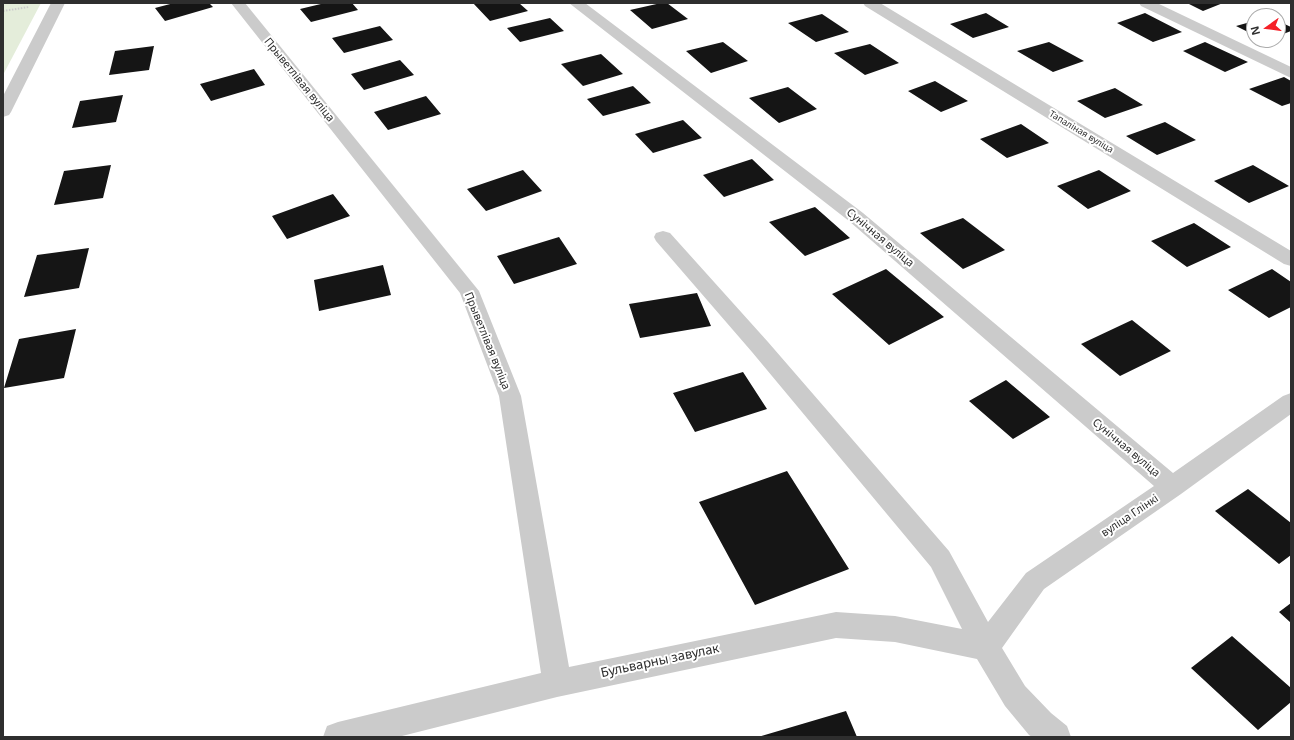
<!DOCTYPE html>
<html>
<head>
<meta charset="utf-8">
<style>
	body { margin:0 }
	#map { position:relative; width:1294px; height:740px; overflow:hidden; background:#fff; font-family:"Noto Sans",sans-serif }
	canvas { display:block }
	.frame { position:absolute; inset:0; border:4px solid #2e2e2e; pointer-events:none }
	.north { position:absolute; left:1246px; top:8px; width:40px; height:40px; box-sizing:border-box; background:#fff; border:1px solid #ababab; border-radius:50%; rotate:256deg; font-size:11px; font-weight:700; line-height:16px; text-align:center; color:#2e2e2e }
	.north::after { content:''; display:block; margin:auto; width:14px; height:18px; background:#f52028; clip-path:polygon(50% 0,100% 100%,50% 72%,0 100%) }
</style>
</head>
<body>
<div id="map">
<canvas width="1294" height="740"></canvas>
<div class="frame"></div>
<div class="north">N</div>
</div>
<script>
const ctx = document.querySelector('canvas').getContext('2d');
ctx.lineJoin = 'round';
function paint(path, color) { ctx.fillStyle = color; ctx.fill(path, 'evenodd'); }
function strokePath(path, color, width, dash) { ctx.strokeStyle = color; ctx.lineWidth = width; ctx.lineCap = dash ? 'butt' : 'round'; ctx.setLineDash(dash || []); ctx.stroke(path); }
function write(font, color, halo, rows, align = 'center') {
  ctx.font = font + ' "Noto Sans",sans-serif'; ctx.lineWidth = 4; ctx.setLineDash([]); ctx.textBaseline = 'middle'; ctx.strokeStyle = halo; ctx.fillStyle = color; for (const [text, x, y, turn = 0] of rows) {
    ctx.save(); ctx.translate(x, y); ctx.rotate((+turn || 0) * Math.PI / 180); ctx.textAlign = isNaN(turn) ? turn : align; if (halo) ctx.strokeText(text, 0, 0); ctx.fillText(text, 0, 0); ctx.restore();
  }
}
paint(new Path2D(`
	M 3,3 L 41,3 L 3,75 Z`), '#e4edda');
paint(new Path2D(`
	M 174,3 L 209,3 L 213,7 L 165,21 L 155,8 Z
	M 325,3 L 352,3 L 358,10 L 311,22 L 300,9 Z
	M 473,3 L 519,3 L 528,11 L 490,21 Z
	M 661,3 L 667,3 L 688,19 L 652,29 L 630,10 Z
	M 1187,3 L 1223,3 L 1203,11 Z
	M 986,13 L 1009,27 L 973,38 L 950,24 Z
	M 1145,13 L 1182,32 L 1153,42 L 1117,23 Z
	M 822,14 L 849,32 L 816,42 L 788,23 Z
	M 550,18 L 564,31 L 520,42 L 507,28 Z
	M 1254,21 L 1254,35 L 1236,26 Z
	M 1278,21 L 1291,27 L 1291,31 L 1278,36 Z
	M 380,26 L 393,40 L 344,53 L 332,38 Z
	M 723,42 L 748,61 L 711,73 L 686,51 Z
	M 1049,42 L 1084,61 L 1053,72 L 1017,51 Z
	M 1205,42 L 1248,62 L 1225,72 L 1183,51 Z
	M 870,44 L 899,63 L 865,75 L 834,53 Z
	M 154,46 L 149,70 L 109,75 L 115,51 Z
	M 601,54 L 623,74 L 583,86 L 561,64 Z
	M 400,60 L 414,75 L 364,90 L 351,74 Z
	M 254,69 L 265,85 L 211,101 L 200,84 Z
	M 1284,77 L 1291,81 L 1291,103 L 1282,106 L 1249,89 Z
	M 935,81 L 968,101 L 941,112 L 908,91 Z
	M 633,86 L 651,103 L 603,116 L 587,99 Z
	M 788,87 L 817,109 L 779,123 L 749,98 Z
	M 1115,88 L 1143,105 L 1105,118 L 1077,101 Z
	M 123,95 L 116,122 L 72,128 L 80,101 Z
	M 426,96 L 441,114 L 388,130 L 374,112 Z
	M 683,120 L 702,138 L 653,153 L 635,134 Z
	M 1165,122 L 1196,140 L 1157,155 L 1126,136 Z
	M 1021,124 L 1049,143 L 1007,158 L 980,139 Z
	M 752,159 L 774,180 L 724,197 L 703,175 Z
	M 111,165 L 103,198 L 54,205 L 64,171 Z
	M 1253,165 L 1289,186 L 1249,203 L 1214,181 Z
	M 523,170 L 542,191 L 486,211 L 467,189 Z
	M 1099,170 L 1131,191 L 1088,209 L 1057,186 Z
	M 333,194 L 350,216 L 287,239 L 272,216 Z
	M 815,207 L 850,238 L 805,256 L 769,222 Z
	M 963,218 L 1005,250 L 963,269 L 920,233 Z
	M 1194,223 L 1231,247 L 1187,267 L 1151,241 Z
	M 559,237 L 577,264 L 514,284 L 497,256 Z
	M 89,248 L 79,288 L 24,297 L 37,255 Z
	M 383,265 L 391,295 L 319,311 L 314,280 Z
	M 886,269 L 944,317 L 889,345 L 832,294 Z
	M 1272,269 L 1291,282 L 1291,307 L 1269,318 L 1228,290 Z
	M 697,293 L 711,326 L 640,338 L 629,304 Z
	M 1132,320 L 1171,351 L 1120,376 L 1081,344 Z
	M 76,329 L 64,378 L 4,388 L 19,339 Z
	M 743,372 L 767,409 L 695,432 L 673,393 Z
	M 1006,380 L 1050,417 L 1013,439 L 969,401 Z
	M 787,471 L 849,569 L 755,605 L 699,502 Z
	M 1248,489 L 1291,523 L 1291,555 L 1279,564 L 1215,511 Z
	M 1291,603 L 1291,623 L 1279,612 Z
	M 1232,636 L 1291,688 L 1291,702 L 1258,730 L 1191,668 Z
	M 846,711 L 857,737 L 758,737 Z`), '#151515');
strokePath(new Path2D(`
	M 3,11 L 29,7`), '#cbcbcb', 2, [1.5, 1.5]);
paint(new Path2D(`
	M 51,3 L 65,3 L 11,112 L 9,115 L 3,117 L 3,96 Z
	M 231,3 L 245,3 L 479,291 L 521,396 L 569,667 L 836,612 L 895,616 L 962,629 L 931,567 L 752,352 L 656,241 L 654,237 L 656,233 L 663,231 L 670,233 L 768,342 L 949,551 L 988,622 L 1026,573 L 1154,486 L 849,221 L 569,3 L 585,3 L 863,213 L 1173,473 L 1283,396 L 1291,393 L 1291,414 L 1181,494 L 1044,589 L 1002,648 L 1025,686 L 1051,713 L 1067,726 L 1071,737 L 1032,737 L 1029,735 L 1005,706 L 977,659 L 895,642 L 836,638 L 557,697 L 398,737 L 323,737 L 327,726 L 338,722 L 541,673 L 499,396 L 460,293 Z
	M 863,3 L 880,3 L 1291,251 L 1291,266 L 1284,264 L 865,6 Z
	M 1139,3 L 1157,3 L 1291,67 L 1291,78 L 1141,6 Z`), '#cbcbcb');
write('9px', '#2e2e2e', '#fff', [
	["Тапаліная вуліца",1081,132,31]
]);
write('11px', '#2e2e2e', '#fff', [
	["Прыветлівая вуліца",299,80,51],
	["Сунічная вуліца",880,238,40],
	["Прыветлівая вуліца",487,341,68],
	["Сунічная вуліца",1126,448,40],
	["вуліца Глінкі",1130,516,-34]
]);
write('13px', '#2e2e2e', '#fff', [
	["Бульварны завулак",660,661,-12]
]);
</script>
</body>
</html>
